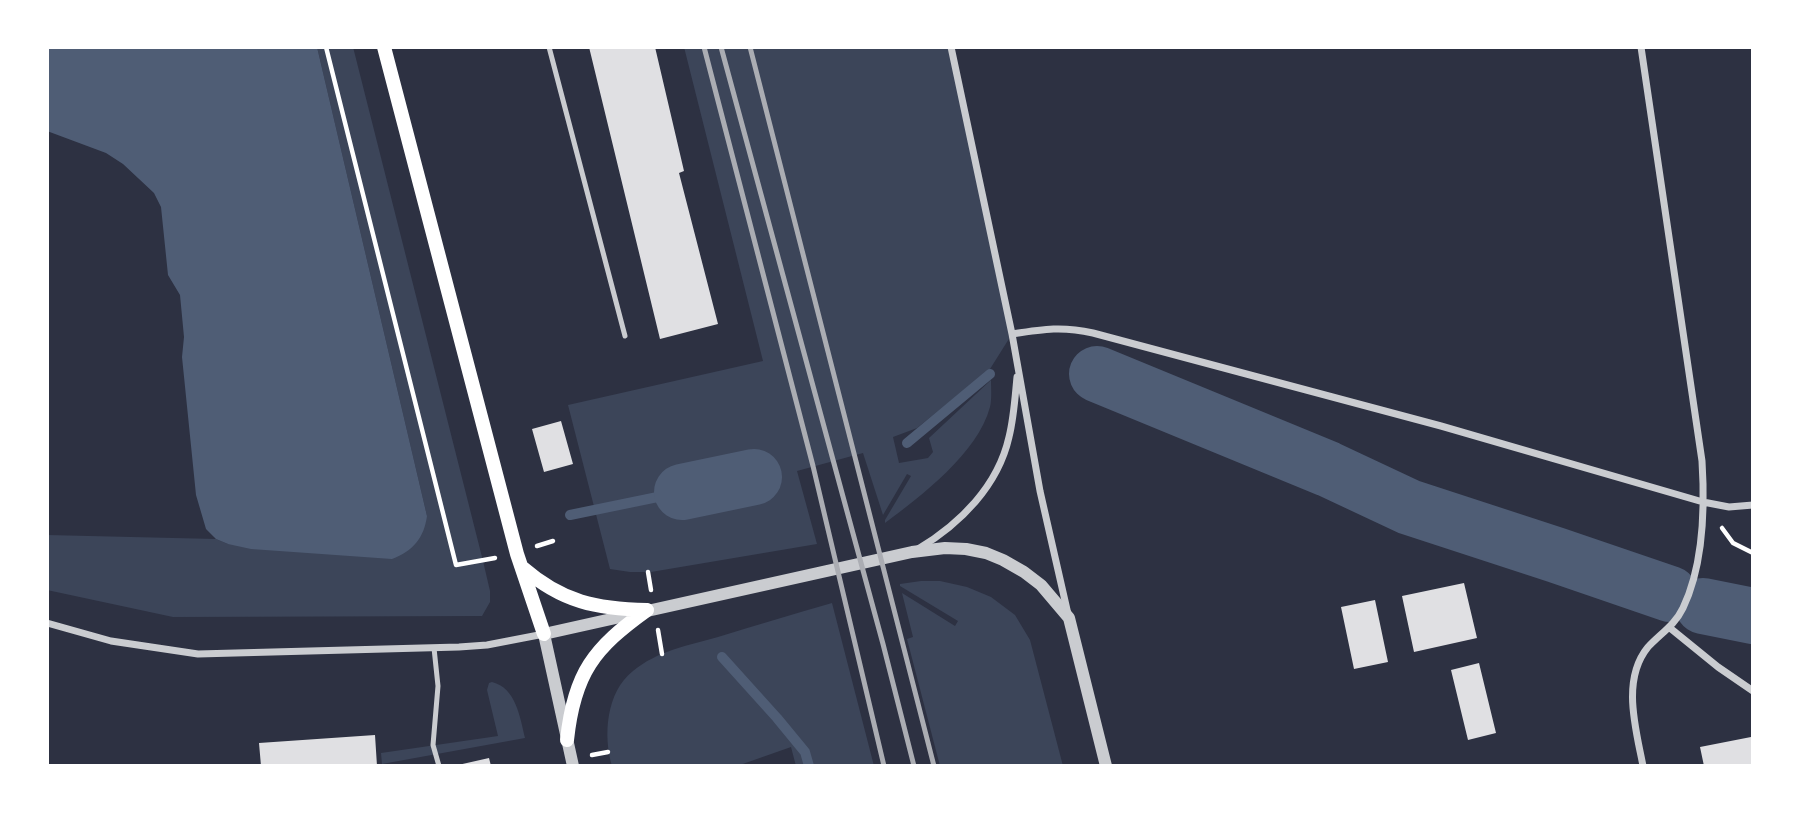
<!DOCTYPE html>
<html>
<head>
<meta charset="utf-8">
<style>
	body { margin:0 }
	#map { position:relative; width:1800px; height:813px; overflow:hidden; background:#2d3142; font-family:"Golos Text",sans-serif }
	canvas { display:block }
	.frame { position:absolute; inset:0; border:49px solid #fff; pointer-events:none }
</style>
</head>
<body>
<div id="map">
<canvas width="1800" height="813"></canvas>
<div class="frame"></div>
</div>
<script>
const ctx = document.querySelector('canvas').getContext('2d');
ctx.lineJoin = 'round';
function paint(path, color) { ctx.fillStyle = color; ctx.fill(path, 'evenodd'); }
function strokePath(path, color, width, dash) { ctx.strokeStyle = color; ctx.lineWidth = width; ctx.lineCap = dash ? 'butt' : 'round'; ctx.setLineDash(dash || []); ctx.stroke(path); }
paint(new Path2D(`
	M 317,47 L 353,47 L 483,561 L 490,591 L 490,602 L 482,616 L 173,617 L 47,590 L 47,535 L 216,539 L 228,544 L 427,516 Z
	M 684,47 L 948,47 L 1012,334 L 990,369 L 917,428 L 893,437 L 899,463 L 928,458 L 933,452 L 929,438 L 991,380 C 991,389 992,399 990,407 C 978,453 921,496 885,523 L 885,520 L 911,476 L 907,474 L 883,515 L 863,453 L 797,471 L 817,544 L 651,572 L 630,572 L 610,569 L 568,405 L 763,361 Z
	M 921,581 L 940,581 L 967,587 L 991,597 L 1015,615 L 1030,640 L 1063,766 L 940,766 L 907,639 L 913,637 L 902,593 L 955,626 L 958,621 L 900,586 L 900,584 Z
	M 832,603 L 874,766 L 796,766 L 791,747 L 737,766 L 612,766 C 603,736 606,692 633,671 C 657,651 689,645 718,637 C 756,625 794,614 832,603 Z
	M 492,682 C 516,688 520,717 525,738 L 382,764 L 381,753 L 498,736 L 487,690 L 489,683 Z`), '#3c4559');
paint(new Path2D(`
	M 47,47 L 317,47 L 427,516 C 424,538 413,551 392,559 L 251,549 L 228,544 L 216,539 L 206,529 L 196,495 L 182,357 L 184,337 L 180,295 L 168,275 L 161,207 L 154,193 L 123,164 L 106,153 L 47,131 Z`), '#4f5d75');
strokePath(new Path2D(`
	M 907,443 L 990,374
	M 570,515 L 682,492
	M 722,657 L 777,718 L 805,752 L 809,766`), '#4f5d75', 10);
strokePath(new Path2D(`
	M 1097,374 L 1328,469 L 1409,507 L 1556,555 L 1670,594
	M 682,492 L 754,477
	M 1703,606 L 1753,616`), '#4f5d75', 56);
paint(new Path2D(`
	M 589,47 L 655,47 L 684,171 L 679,173 L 718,324 L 660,339 Z
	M 561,421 L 573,464 L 544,472 L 532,429 Z
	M 1464,583 L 1477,638 L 1414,652 L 1402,596 Z
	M 1375,600 L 1388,662 L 1354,669 L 1341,607 Z
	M 1479,663 L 1496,733 L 1468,740 L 1451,670 Z
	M 375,735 L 377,766 L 261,766 L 259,743 Z
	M 1751,737 L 1753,766 L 1704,766 L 1700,747 Z
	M 489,758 L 491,766 L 459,766 L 458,765 Z`), '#e0e0e3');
strokePath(new Path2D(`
	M 326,47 L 456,565 L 495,558
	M 1722,528 L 1733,543 L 1753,553
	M 537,546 L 553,541
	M 648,572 L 651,590
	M 658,630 L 662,654
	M 592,755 L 608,752`), '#fff', 4.5);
strokePath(new Path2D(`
	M 549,47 L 625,336
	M 434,648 L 438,686 L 433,745 L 439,766`), '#caccd0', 5);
strokePath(new Path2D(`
	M 951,47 L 1012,334 L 1040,491 L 1068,614
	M 1641,47 L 1702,461 C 1705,508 1704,564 1683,608 C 1675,625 1660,634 1648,647 C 1621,680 1636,729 1643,766
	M 1012,334 C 1044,329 1062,326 1093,333 L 1441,426 L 1703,502 L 1729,507 L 1753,505
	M 918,549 C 960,524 998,486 1009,437 C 1014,417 1015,397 1017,377
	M 47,623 L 111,641 L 198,654 L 459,647 L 487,645 L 544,634
	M 1670,628 L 1718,667 L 1753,691`), '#caccd0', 7);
strokePath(new Path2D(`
	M 573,766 L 544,634 L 912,552 L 945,548 L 966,549 L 986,553 L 1003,560 L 1024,572 L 1041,585 L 1069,618 L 1106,766`), '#caccd0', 12);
strokePath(new Path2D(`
	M 384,47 L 517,554 L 544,634
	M 523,568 C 562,602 597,609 647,610
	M 567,740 C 574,673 594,648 647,610`), '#fff', 14);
strokePath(new Path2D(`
	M 704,47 L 813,466 L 884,766
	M 721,47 L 883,644 L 914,766
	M 750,47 L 934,766`), '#abadb3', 5);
</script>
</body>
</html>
